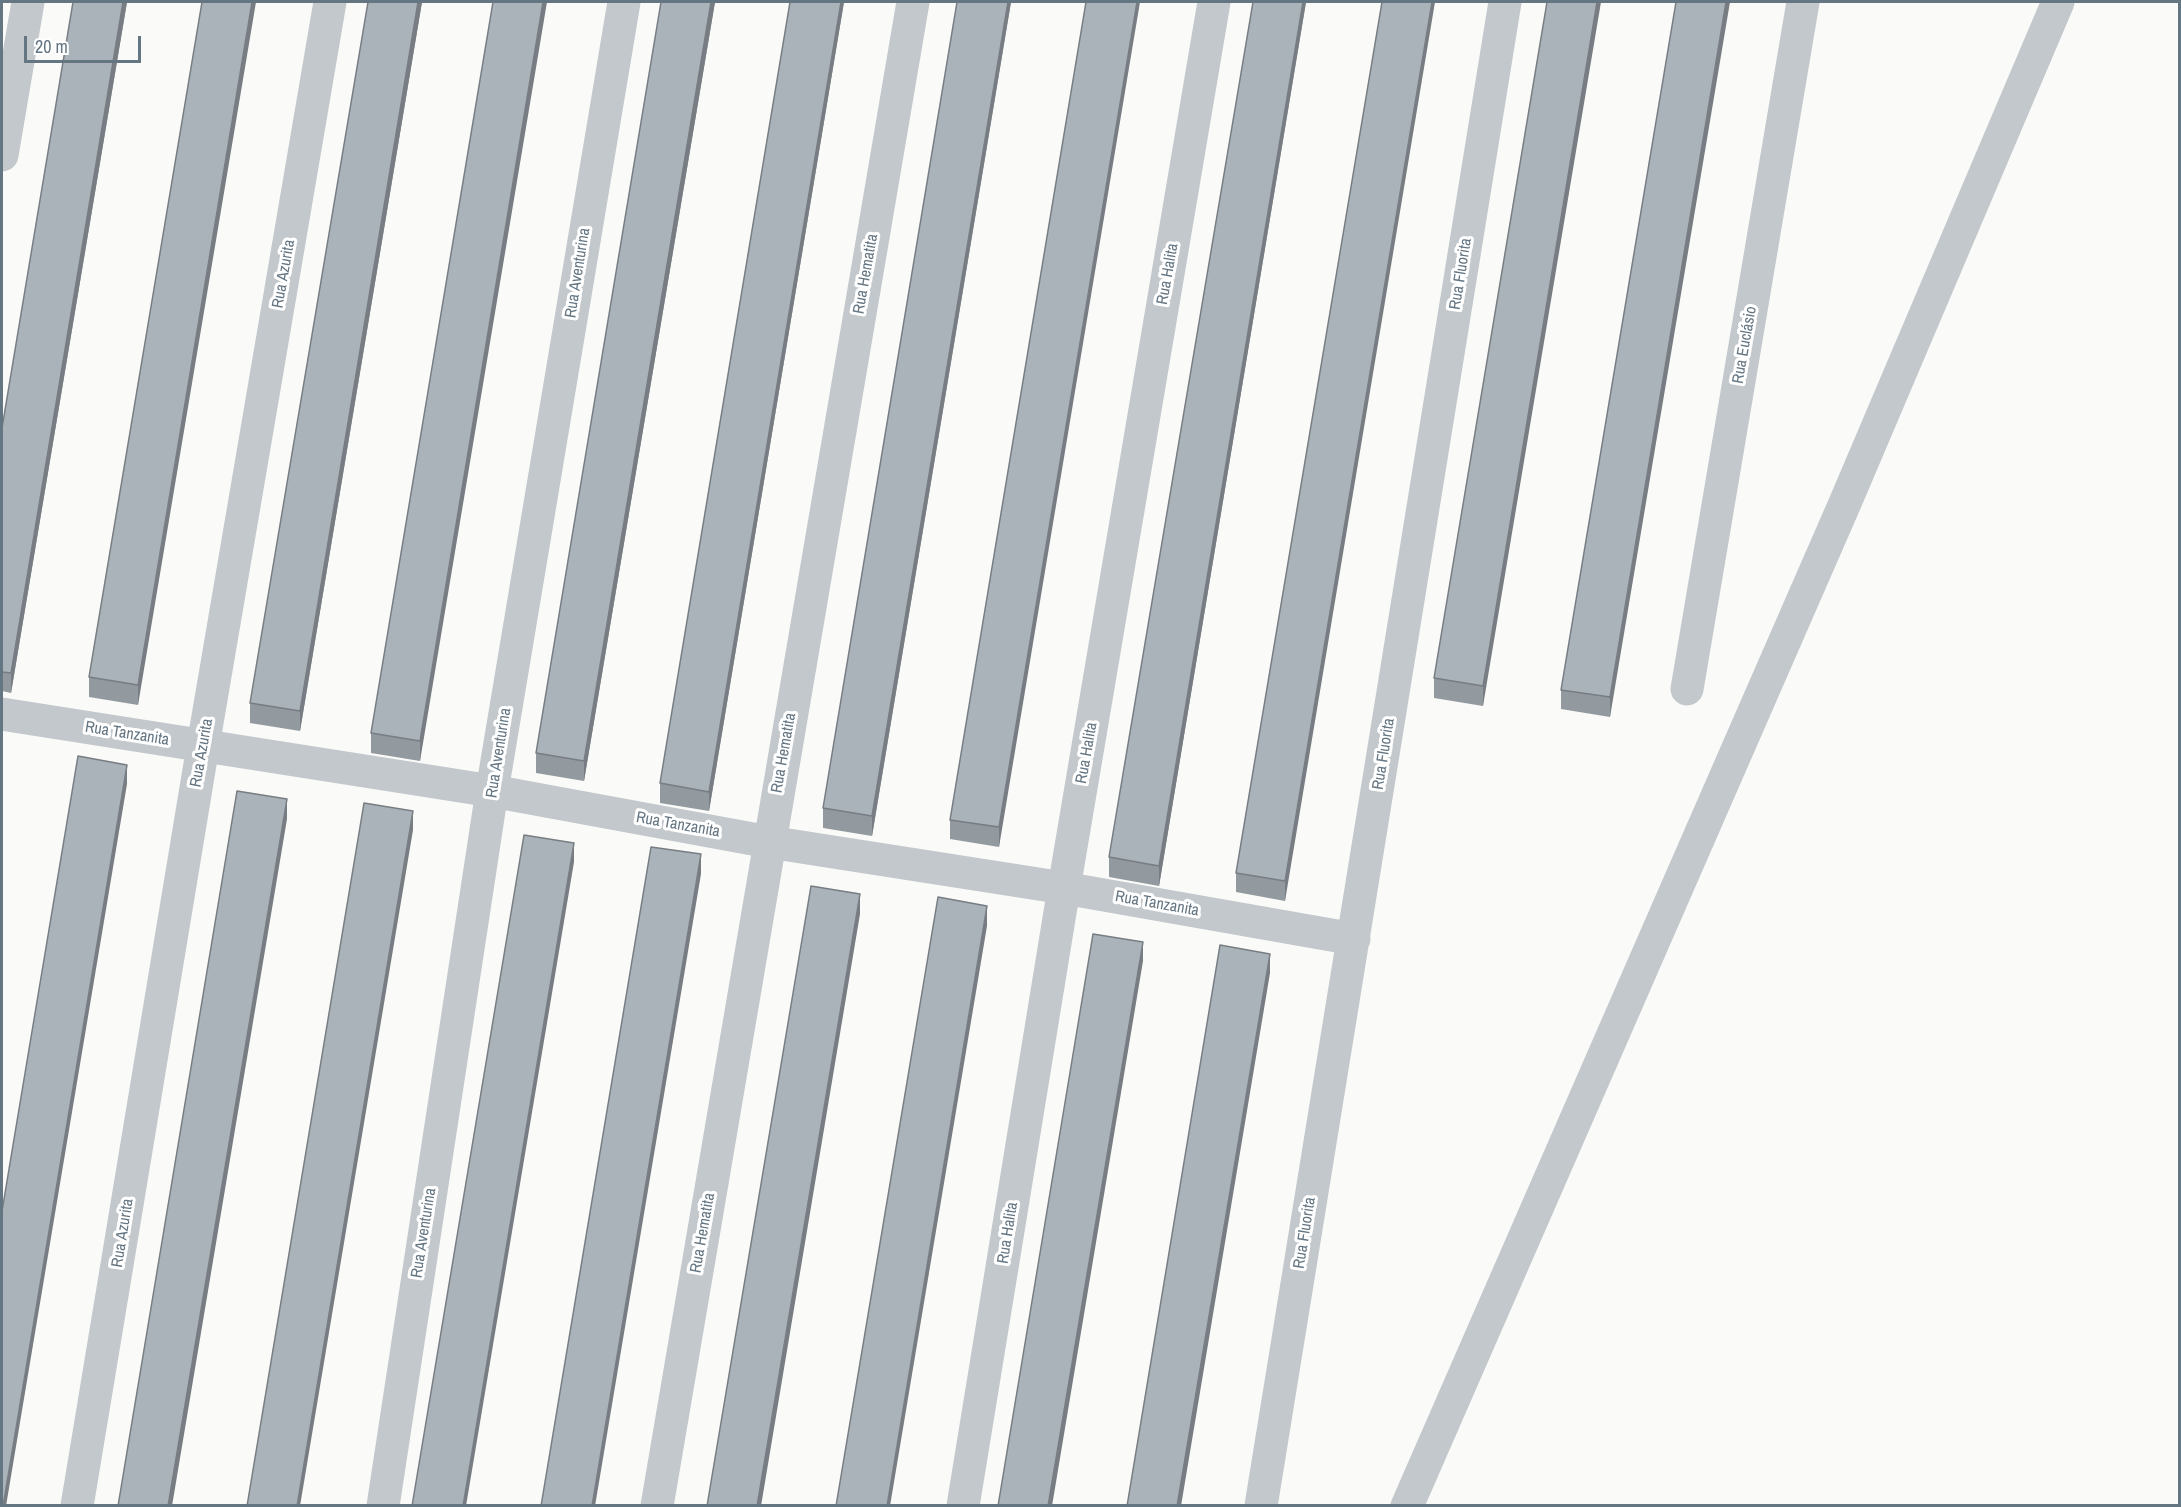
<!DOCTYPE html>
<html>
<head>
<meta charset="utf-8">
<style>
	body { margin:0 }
	#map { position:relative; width:2181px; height:1507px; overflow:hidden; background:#fafaf8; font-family:"Archivo Narrow",sans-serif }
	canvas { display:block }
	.frame { position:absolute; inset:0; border:3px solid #657683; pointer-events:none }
	.scale { position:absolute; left:24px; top:36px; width:117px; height:27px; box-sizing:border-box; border:3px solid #657683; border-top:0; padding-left:8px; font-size:18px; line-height:21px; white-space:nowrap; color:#657683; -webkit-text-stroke:4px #fff; paint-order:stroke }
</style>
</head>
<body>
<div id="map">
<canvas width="2181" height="1507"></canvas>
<div class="frame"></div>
<div class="scale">20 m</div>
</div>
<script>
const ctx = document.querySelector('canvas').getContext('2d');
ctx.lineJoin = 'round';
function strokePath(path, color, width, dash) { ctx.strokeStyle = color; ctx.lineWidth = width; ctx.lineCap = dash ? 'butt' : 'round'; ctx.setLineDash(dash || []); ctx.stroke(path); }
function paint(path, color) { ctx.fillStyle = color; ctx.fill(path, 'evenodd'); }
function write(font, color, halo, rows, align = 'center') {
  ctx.font = font + ' "Archivo Narrow",sans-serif'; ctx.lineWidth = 6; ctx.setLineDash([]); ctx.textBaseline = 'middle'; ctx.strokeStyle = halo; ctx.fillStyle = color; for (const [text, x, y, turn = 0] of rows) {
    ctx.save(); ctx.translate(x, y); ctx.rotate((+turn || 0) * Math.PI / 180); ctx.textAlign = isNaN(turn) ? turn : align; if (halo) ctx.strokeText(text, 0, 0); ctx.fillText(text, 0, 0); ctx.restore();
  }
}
strokePath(new Path2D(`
	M 2,155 L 28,2
	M 1687,689 L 1803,2
	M 2,714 L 492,791 L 769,842 L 1064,888 L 1354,939
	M 77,1506 L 203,746 L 330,2
	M 383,1506 L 492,791 L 624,2
	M 657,1506 L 913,2
	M 963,1506 L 1064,888 L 1214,2
	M 1261,1506 L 1505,2
	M 1407,1506 L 1845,503 L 2058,2`), '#c3c8cc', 33);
paint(new Path2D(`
	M 73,2 L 127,2 L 11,693 L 2,691 L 2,428 Z
	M 202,2 L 138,705 L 89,697 L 89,677 Z
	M 368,2 L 422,2 L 300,731 L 250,723 L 250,703 Z
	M 493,2 L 420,761 L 371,753 L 371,733 Z
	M 661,2 L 715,2 L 584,781 L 536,773 L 536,753 Z
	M 790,2 L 844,2 L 709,811 L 660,803 L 660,783 Z
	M 957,2 L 1011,2 L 872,836 L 823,828 L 823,808 Z
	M 1086,2 L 999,847 L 950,839 L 950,820 Z
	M 1253,2 L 1306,2 L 1159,886 L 1109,877 L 1109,857 Z
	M 1382,2 L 1285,901 L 1236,892 L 1236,873 Z
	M 1547,2 L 1483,706 L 1434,698 L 1434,678 Z
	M 1676,2 L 1610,717 L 1561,709 L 1561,690 Z`), '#929a9f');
paint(new Path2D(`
	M 123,2 L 127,2 L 11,693 L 11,673 Z
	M 252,2 L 256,2 L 138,705 L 138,685 Z
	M 418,2 L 422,2 L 300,731 L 300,711 Z
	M 543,2 L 547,2 L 420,761 L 420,741 Z
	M 711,2 L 715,2 L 584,781 L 584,761 Z
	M 841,2 L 844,2 L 709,811 L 709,792 Z
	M 1008,2 L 1011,2 L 872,836 L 872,816 Z
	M 1137,2 L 1140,2 L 999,847 L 999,827 Z
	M 1303,2 L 1306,2 L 1159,886 L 1159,866 Z
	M 1432,2 L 1435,2 L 1285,901 L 1285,881 Z
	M 1597,2 L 1601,2 L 1483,706 L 1483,686 Z
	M 1726,2 L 1730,2 L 1610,717 L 1610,697 Z
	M 127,765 L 127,784 L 6,1506 L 3,1506 Z
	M 287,799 L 287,819 L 172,1506 L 168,1506 Z
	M 413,811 L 413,830 L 300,1506 L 297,1506 Z
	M 574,843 L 574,862 L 466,1506 L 463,1506 Z
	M 701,854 L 701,874 L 595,1506 L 592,1506 Z
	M 860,894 L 860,914 L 761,1506 L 757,1506 Z
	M 987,906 L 987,926 L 890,1506 L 887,1506 Z
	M 1143,942 L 1143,961 L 1052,1506 L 1048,1506 Z
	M 1270,954 L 1270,973 L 1181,1506 L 1177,1506 Z`), '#777d82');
const building = new Path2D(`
	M 73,2 L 123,2 L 11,673 L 2,672 L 2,428 Z
	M 202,2 L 252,2 L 138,685 L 89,677 Z
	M 368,2 L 418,2 L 300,711 L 250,703 Z
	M 493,2 L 543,2 L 420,741 L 371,733 Z
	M 661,2 L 711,2 L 584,761 L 536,753 Z
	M 790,2 L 841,2 L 709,792 L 660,783 Z
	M 957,2 L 1008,2 L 872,816 L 823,808 Z
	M 1086,2 L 1137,2 L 999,827 L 950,820 Z
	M 1253,2 L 1303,2 L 1159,866 L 1109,857 Z
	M 1382,2 L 1432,2 L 1285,881 L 1236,873 Z
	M 1547,2 L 1597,2 L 1483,686 L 1434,678 Z
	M 1676,2 L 1726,2 L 1610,697 L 1561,690 Z
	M 78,756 L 127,765 L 3,1506 L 2,1506 L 2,1211 Z
	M 237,791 L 287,799 L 168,1506 L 118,1506 Z
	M 364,803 L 413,811 L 297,1506 L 247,1506 Z
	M 524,835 L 574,843 L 463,1506 L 412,1506 Z
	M 651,847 L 701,854 L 592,1506 L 541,1506 Z
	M 811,886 L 860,894 L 757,1506 L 707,1506 Z
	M 938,897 L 987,906 L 887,1506 L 836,1506 Z
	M 1093,934 L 1143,942 L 1048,1506 L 998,1506 Z
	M 1220,945 L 1270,954 L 1177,1506 L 1127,1506 Z`);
paint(building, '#aab3b9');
strokePath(building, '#777d82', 1.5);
write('16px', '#657683', '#fff', [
	["Rua Aventurina",578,273,-81],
	["Rua Azurita",284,274,-80],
	["Rua Hematita",866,274,-80],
	["Rua Halita",1168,274,-80],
	["Rua Fluorita",1461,274,-81],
	["Rua Euclásio",1745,345,-80],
	["Rua Tanzanita",127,734,9],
	["Rua Azurita",202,753,-80],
	["Rua Aventurina",499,753,-81],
	["Rua Hematita",784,753,-80],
	["Rua Halita",1087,753,-80],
	["Rua Fluorita",1384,754,-81],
	["Rua Tanzanita",678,825,10],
	["Rua Tanzanita",1157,904,10],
	["Rua Azurita",123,1233,-81],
	["Rua Aventurina",424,1233,-81],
	["Rua Hematita",703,1233,-80],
	["Rua Halita",1008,1233,-81],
	["Rua Fluorita",1305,1233,-81]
]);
</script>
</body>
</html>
